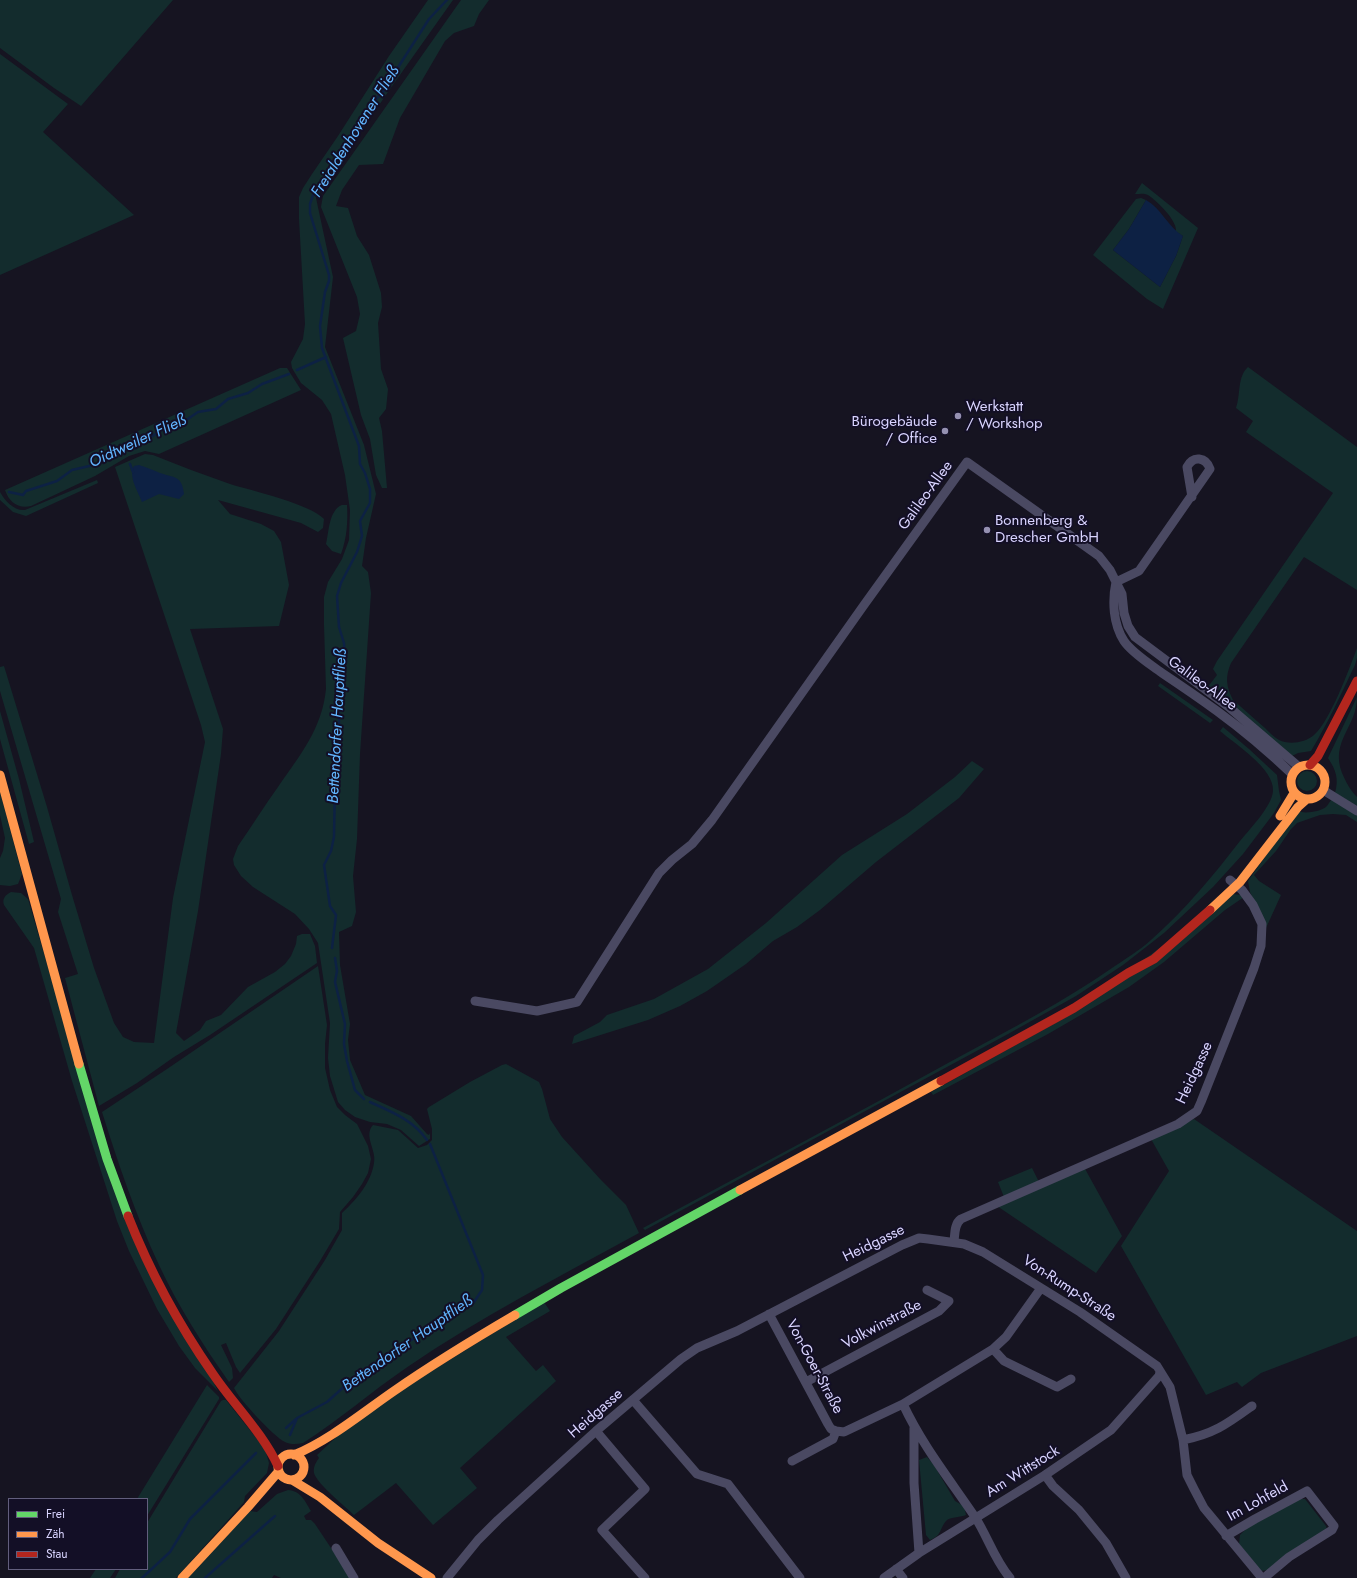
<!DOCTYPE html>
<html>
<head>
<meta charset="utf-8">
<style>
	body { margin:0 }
	#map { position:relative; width:1357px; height:1578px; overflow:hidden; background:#161421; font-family:Jost,sans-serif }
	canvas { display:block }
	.legend { position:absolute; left:8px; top:1498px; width:140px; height:72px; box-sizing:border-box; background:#130f26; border:1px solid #625e7d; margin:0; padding:5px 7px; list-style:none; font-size:12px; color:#d9d4ff }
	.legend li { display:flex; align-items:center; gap:8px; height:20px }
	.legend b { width:20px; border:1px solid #625e7d }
</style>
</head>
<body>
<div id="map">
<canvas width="1357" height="1578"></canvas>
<ul class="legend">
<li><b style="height:5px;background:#63d668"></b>Frei</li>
<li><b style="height:5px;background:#ff974d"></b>Zäh</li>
<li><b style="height:5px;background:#b3261e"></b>Stau</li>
</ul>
</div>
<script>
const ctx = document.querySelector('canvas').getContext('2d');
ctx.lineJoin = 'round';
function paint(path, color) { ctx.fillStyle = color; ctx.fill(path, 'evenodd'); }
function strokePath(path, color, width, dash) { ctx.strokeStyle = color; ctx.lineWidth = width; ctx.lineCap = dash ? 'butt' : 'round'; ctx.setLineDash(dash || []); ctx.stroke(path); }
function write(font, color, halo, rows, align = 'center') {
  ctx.font = font + ' Jost,sans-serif'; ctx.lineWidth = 4; ctx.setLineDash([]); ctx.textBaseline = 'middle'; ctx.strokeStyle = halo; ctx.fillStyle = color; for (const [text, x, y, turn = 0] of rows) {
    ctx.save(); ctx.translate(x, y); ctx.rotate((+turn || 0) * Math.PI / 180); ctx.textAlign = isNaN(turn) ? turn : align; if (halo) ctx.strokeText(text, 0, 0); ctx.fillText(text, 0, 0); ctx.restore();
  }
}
paint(new Path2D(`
	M 0,0 L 173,0 L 81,106 L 54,88 L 0,48 Z
	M 428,0 L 453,0 L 390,89 L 316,198 L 333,277 L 325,347 L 364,445 L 376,494 L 366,538 L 362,566 L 368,572 L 371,593 L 360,754 L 357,839 L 353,876 L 356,912 L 352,926 L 339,932 L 340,965 L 350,1024 L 348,1040 L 350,1060 L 365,1095 L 411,1116 L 427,1134 L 429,1135 L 430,1133 L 430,1139 L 419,1146 L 401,1130 L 387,1124 L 370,1122 L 355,1117 L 345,1110 L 338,1102 L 330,1076 L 328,1058 L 330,1023 L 318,943 L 309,929 L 295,914 L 253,887 L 241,876 L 234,865 L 233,859 L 238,846 C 252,826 264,806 278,787 C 300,755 322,729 326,689 L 324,625 L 324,597 L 328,582 L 342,559 L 349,540 L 350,510 L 345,475 L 331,414 L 322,400 L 301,383 L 292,368 L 291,362 L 303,339 L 305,324 L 299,219 L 299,197 L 303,188 L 312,174 L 338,136 L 389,56 Z
	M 461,0 L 489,0 L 479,14 L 474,26 L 454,33 L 445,41 L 400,118 L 383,164 L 359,165 L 342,190 L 336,206 L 348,208 L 357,236 L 369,255 L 381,293 L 382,307 L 378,323 L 381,369 L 388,389 L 386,409 L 379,418 L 382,431 L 387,488 L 382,488 L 376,475 L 370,439 L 361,415 L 343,338 L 356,331 L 360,314 L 357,297 L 321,207 L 323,196 Z
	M 0,54 L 68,104 L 43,132 L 134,215 L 0,275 Z
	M 1142,183 L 1198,228 L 1163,309 L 1147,299 L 1093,255 L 1136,199 L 1141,198 L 1146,200 L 1129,229 L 1113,250 L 1160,287 L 1176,256 L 1183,236 L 1176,232 C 1178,221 1157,201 1148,195 C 1144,193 1140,194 1135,194 Z
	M 1248,367 L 1357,447 L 1357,590 L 1304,557 L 1231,663 C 1225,677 1226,686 1233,700 C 1244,709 1254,719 1265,728 C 1269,732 1274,737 1279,740 C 1289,745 1305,743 1314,735 C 1330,721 1349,670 1357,648 L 1357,658 L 1355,665 C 1341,694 1328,723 1311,751 L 1298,753 L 1292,756 L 1207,688 L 1217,675 L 1213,669 L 1217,661 L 1333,493 L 1246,432 L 1253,421 L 1236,408 C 1241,394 1237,377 1248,367 Z
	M 280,368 L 287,368 L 301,390 L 159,454 L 145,451 L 129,456 L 95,476 L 31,506 C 18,509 9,502 5,490 Z
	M 145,454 L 153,455 C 178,465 204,475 230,484 C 253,491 310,504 324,519 L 323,528 L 318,532 L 301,523 L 218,500 L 230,514 L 261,524 L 274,531 L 281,542 L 289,585 L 279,626 L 190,629 L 223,729 L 221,754 L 198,911 L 176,1033 L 184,1041 L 200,1030 L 206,1021 L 221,1015 L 248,987 L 275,972 L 285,964 L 291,956 L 296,944 L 297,936 L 302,934 L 310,934 L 315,946 L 317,963 L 210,1035 L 174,1057 L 137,1083 L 99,1106 L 65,978 L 78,974 L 58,912 L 61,899 L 0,691 L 0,667 L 4,666 L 47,807 L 72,895 L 94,968 L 114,1023 L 123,1037 L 134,1042 L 154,1043 L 173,898 L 205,742 L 201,725 L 115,467 Z
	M 97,480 L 98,483 L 26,516 L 13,512 L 0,500 L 0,492 C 5,501 14,511 25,510 Z
	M 342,505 L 347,505 C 348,521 347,538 341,554 L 332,551 L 326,544 C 329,531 329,510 342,505 Z
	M 1160,683 L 1213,720 L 1210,723 L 1158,686 Z
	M 1357,697 C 1357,727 1330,741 1342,773 C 1346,782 1350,790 1357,797 L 1357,806 L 1335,793 C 1339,779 1336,770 1328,758 Z
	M 0,711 L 19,779 L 34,842 L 29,844 L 0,739 Z
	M 1223,727 L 1249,749 L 1277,775 L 1279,791 L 1281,800 L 1274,813 L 1243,854 L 1213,887 L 1164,933 L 1123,965 L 1076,996 L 1008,1034 L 645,1230 L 643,1228 C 748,1171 854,1115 959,1057 C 1011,1029 1063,1002 1112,968 C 1125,959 1139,951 1151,940 C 1184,911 1213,876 1240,841 C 1250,829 1272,806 1273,791 C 1275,769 1235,744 1220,731 Z
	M 972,761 L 984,769 L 959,798 L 876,862 L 820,910 L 797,927 L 773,941 L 746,964 L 707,991 L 680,1006 L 648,1020 L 572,1044 L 574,1036 L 600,1022 L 607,1015 L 654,999 L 708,969 L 766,923 L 842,855 L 907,814 L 955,777 Z
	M1297 781a10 10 0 1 1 20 0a10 10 0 1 1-20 0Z
	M 0,792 L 22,874 L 18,884 L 10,886 L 0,885 L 0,858 L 3,851 L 5,838 L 0,815 Z
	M 1332,799 L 1357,814 L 1357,822 L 1346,815 L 1333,814 L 1320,815 L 1297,823 L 1291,829 L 1276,851 L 1254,875 L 1259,881 L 1281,895 L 1266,928 L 1250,892 L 1248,881 L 1297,811 C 1305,814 1319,812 1326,807 C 1328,805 1330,801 1332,799 Z
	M 11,892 L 21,893 L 28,899 L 112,1186 L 218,1391 L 195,1368 L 179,1346 L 157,1309 L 129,1251 L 117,1221 L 72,1081 L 34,948 L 4,905 C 2,899 5,895 11,892 Z
	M 1233,894 L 1241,895 L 1244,897 L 1225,910 L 1164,962 L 1129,987 L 1048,1034 L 933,1095 L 931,1092 L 1066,1017 Z
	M 318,966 L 327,1025 L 325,1044 L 325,1068 L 330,1090 L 337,1107 L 345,1115 L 357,1124 L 368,1146 L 371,1159 L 368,1173 L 362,1184 L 353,1197 L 340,1212 L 339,1229 L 320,1261 L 276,1329 L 240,1373 L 236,1367 L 226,1343 L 221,1345 L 232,1368 L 233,1378 L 229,1382 C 203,1345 178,1306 159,1265 C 136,1216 118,1163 102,1112 L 167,1069 Z
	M 506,1064 L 539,1082 L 542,1089 L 550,1119 L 562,1137 L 601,1180 L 626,1205 L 639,1233 C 561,1276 480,1317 406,1368 C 371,1392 339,1420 303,1443 C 297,1444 291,1445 285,1442 C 274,1437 239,1399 234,1388 L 279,1331 L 325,1260 L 342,1230 L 342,1213 C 356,1200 371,1183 374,1163 C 377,1150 363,1136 373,1125 L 398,1130 L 418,1148 L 427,1145 L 432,1140 L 432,1129 L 427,1109 L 429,1107 L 470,1082 L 502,1065 Z
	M 1194,1119 L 1357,1231 L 1357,1336 L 1261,1373 L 1242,1387 L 1237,1382 L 1206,1395 L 1121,1246 L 1169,1171 L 1151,1139 Z
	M 1084,1167 L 1122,1236 L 1096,1273 L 997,1206 Z
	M 1032,1168 L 1039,1182 L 1004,1197 L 998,1182 Z
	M 544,1302 L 550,1311 L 506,1337 L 536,1371 L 543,1365 L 556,1381 L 460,1468 L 477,1488 L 433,1525 L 396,1483 L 354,1515 C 345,1506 317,1484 314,1473 C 313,1467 316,1462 319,1458 L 317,1455 L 345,1429 L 381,1402 Z
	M 207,1385 L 219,1397 L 219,1399 L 147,1516 L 147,1499 L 137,1499 Z
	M 223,1400 L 226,1400 L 265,1449 L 269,1463 L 267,1473 L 245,1496 L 244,1502 L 176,1578 L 115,1578 L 120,1569 L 147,1569 L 147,1523 L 221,1401 Z
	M 927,1457 L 934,1465 L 955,1501 L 964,1506 L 966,1515 C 961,1517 951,1517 947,1520 C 939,1528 943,1535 930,1540 L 926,1535 L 919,1460 Z
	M 288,1490 C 301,1491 305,1501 311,1511 L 304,1516 L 306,1520 L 311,1520 L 315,1524 L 351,1578 L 281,1578 L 274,1575 L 272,1578 L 188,1578 L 250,1511 L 257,1512 L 277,1494 Z
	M 1299,1499 L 1305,1499 L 1326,1526 L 1327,1529 L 1269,1570 L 1261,1571 L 1239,1544 L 1240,1535 L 1247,1528 Z
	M 96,1569 L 116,1569 L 110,1578 L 90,1578 Z`), '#132c2d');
paint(new Path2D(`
	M 1146,200 C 1161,208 1168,227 1183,236 L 1176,256 L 1160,287 L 1113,250 L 1129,229 Z
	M 139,465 C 146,467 153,470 160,473 C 174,478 182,475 184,494 L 179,499 L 159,494 L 142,502 C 138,491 128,477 134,466 Z`), '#0d2144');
strokePath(new Path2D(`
	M 297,370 L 326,357
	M 130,464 L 133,472
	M 9,492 L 23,495 L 26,491 L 57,481 L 72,470 L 98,464 L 113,455 L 122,452 L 133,441 L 151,437 L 168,426 L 182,423 L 198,412 L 216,409 L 228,399 L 248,393 L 262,384 L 289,374
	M 332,948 L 336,915 L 330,906 L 324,865 L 331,851 L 334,837 L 335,784 L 341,734 L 339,723 L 339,693 L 344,672 L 345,659 L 344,643 L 339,627 L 337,596 L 341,583 L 357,552 L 362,536 L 360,521 L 370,503 L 370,489 L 365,473 L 360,464 L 359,446 L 322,348 L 320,326 L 325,292 L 329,281 L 329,275 L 310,213 L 310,204 L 313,195 L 326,177 L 338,157 L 352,138 L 375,100 L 386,89 L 390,77 L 397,69 L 429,19 L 447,0
	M 335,958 L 337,971 L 335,982 L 345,1024 L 344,1044 L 347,1061 L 355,1090 L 364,1099
	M 370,1102 C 392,1112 413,1120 427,1140
	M 286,1428 L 296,1419
	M 290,1435 L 297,1418 L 327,1402 L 346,1385 L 408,1342 L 474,1302 L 482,1290 L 483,1275 L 430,1144
	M 142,1578 L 170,1552 L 190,1519 L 256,1453
	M 205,1578 L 275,1516`), '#0d2144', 2.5);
strokePath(new Path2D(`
	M 1116,582 C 1112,601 1113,624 1124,641 C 1132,653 1150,664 1162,673 C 1180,685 1199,698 1217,711 C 1243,730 1269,752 1292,774
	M 1116,582 L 1139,571 L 1210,469 C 1206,457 1193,455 1187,467 L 1192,497
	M 1323,790 L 1357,811
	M 475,1001 L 537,1011 L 577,1002 L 659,873 L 672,860 L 692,844 L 712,820 L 864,605 L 967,462 L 1099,556 L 1110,570 L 1122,594 L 1124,613 L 1128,626 L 1135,637 L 1230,708 L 1299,767
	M 954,1242 C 955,1234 954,1224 961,1219 L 1178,1124 L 1197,1111 L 1201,1102 L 1254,968 L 1261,946 L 1262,924 L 1253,905 L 1242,890 L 1230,880
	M 769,1314 L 828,1424 L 831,1429 L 836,1431
	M 993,1349 L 1004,1361 L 1057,1387 L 1071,1379
	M 806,1382 L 939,1311 L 949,1301 L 927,1290
	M 633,1400 L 697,1474 L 728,1484 L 800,1578
	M 903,1404 C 922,1445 950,1480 975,1517 C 988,1537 994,1559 1010,1578
	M 914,1428 L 914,1483 L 919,1553
	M 596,1431 L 645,1489 L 602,1530 L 645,1578
	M 1183,1440 C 1214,1434 1227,1424 1252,1406
	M 792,1461 L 833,1439 L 836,1431 L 844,1432 L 903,1404 L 993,1349 L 1006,1337 L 1041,1288
	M 1045,1475 L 1053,1486 L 1079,1510 L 1106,1543 L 1126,1578
	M 1226,1536 L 1255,1519 L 1307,1491 L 1334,1526 L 1332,1530 L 1289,1557 L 1264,1578
	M 336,1548 L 354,1578
	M 896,1569 L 903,1578
	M 447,1578 L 478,1540 L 498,1520 L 596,1431 L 681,1359 L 697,1348 L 737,1331 L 902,1245 L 919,1238 L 928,1239 L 964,1244 L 983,1252 L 1080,1312 L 1157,1366 L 1170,1387 L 1183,1440 L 1187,1475 L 1194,1489 L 1204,1508 L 1262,1578
	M 884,1578 L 919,1553 L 1045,1475 L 1111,1430 L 1159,1376 L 1160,1372`), '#4a4962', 9);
strokePath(new Path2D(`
	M 79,1064 L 107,1159 L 128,1216
	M 515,1315 L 561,1288 L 740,1190`), '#63d668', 9);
strokePath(new Path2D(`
	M1291 782a17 17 0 1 1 34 0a17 17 0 1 1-34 0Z
	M 0,775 L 79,1064
	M 1280,816 L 1294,793
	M 1210,910 L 1240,882 L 1298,807 L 1307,799
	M 740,1190 L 941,1081
	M278 1467a13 13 0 1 1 26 0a13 13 0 1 1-26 0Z
	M 294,1455 C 330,1440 362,1413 394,1391 C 433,1364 474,1339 515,1315
	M 292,1480 L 320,1497 L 378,1543 L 431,1578
	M 182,1578 L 248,1507 L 279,1471`), '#ff974d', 9);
strokePath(new Path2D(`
	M 1310,765 L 1318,756 L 1357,681
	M 941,1081 L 1074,1008 L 1128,973 L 1154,959 L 1210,910
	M 128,1216 C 150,1272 179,1325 213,1374 C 234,1405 262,1432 278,1466`), '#b3261e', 9);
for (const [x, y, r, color] of [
	[958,416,4,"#9591b1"],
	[945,431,4,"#9591b1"],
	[987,530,4,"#9591b1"]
]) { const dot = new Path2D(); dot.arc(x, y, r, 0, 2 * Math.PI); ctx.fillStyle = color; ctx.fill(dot); strokePath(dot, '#130f26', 1.5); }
write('15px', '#d9d4ff', '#130f26', [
	["Werkstatt",966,407],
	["/ Workshop",966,424],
	["Bürogebäude",937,422,"right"],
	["/ Office",937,439,"right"],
	["Bonnenberg &",995,521],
	["Drescher GmbH",995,538]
], 'left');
write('15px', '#d9d4ff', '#130f26', [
	["Galileo-Allee",926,496,-54],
	["Galileo-Allee",1202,684,36],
	["Heidgasse",1195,1073,-65],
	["Heidgasse",874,1244,-26],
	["Von-Rump-Straße",1069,1289,33],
	["Volkwinstraße",882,1325,-28],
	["Von-Goer-Straße",814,1367,62],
	["Heidgasse",596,1414,-41],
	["Am Wittstock",1023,1472,-32],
	["Im Lohfeld",1258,1502,-29]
]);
write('italic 16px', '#62b6ff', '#130f26', [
	["Freialdenhovener Fließ",356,132,-58],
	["Oidtweiler Fließ",138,442,-25],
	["Bettendorfer Hauptfließ",338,726,-87],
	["Bettendorfer Hauptfließ",408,1344,-35]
]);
</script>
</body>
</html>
